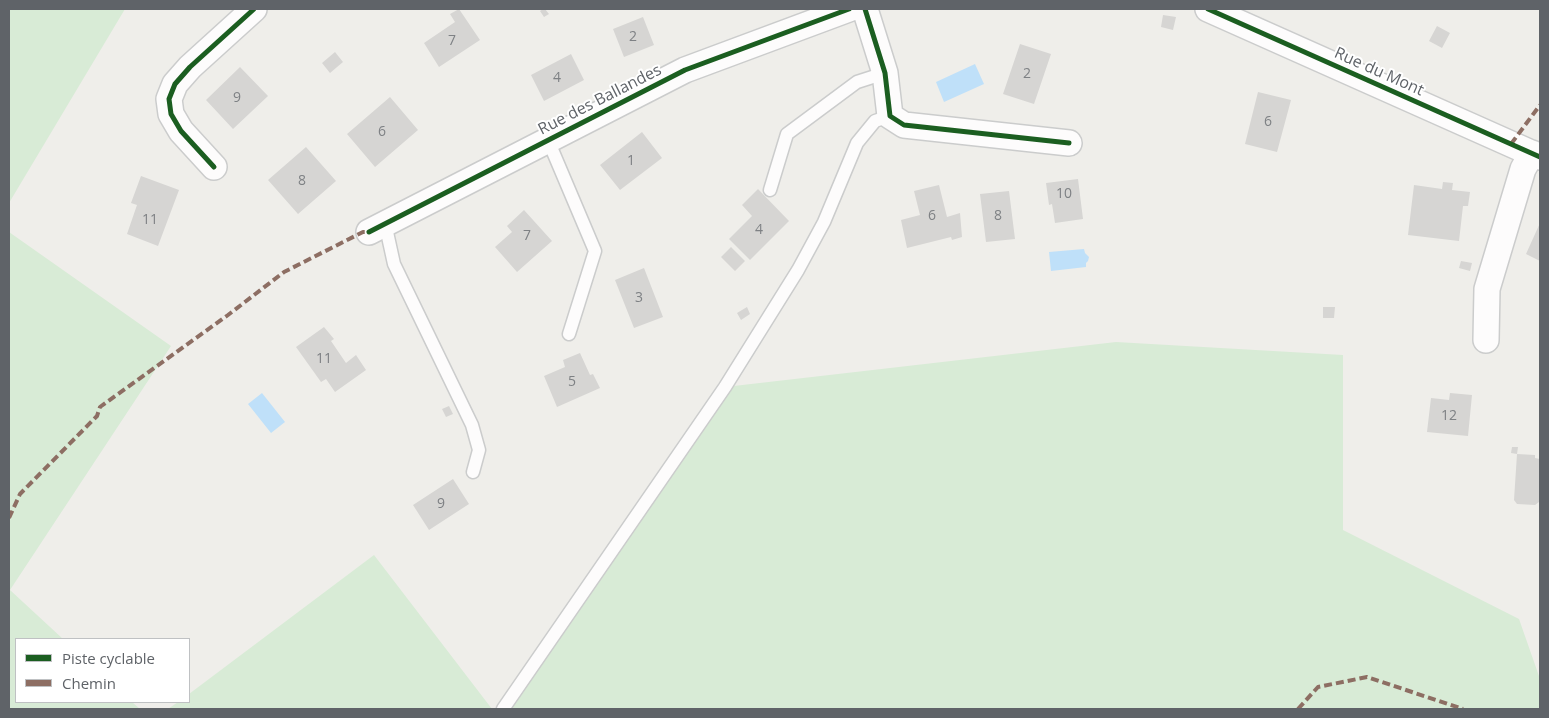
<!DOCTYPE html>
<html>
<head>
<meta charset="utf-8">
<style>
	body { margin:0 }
	#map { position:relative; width:1549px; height:718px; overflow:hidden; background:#efeeea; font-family:"Open Sans",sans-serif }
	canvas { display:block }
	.frame { position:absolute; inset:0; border:10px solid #5f6368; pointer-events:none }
	.legend { position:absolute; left:15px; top:638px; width:175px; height:65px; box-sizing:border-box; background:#fff; border:1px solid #bfc1c3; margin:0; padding:6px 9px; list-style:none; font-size:15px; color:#5f6368 }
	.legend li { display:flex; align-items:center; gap:10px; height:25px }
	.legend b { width:25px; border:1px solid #bfc1c3 }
</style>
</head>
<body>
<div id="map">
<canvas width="1549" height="718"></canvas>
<div class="frame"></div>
<ul class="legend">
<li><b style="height:6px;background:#1b5e20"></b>Piste cyclable</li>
<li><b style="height:6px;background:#8d6e63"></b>Chemin</li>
</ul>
</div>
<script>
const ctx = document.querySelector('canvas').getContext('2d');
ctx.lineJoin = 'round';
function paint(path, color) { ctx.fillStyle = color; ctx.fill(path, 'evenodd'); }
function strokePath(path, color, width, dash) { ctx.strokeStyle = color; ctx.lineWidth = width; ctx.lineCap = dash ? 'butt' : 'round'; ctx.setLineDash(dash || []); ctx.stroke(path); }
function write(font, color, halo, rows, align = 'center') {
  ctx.font = font + ' "Open Sans",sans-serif'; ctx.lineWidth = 4; ctx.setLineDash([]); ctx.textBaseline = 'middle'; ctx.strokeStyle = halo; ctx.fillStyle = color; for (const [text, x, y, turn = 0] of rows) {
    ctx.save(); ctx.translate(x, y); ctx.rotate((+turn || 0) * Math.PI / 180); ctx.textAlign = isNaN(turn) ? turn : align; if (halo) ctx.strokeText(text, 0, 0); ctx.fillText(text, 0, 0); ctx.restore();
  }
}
paint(new Path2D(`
	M 9,9 L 125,9 L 9,203 Z
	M 9,232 L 171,346 L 10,590 L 63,639 L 16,639 L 16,702 L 132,702 L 140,709 L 9,709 Z
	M 1116,342 L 1343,355 L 1343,530 L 1519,619 L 1540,679 L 1540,709 L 503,709 L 725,387 Z
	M 374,555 L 492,709 L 168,709 L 178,702 L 189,702 L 189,694 Z`), '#d8ebd6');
paint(new Path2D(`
	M 975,64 L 984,84 L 944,102 L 936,82 Z
	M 1084,249 L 1085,253 L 1089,257 L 1088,261 L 1086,263 L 1086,267 L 1051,271 L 1049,252 Z
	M 262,393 L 285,422 L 271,433 L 248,404 Z`), '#bfe0f9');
paint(new Path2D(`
	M 459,9 L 480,40 L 439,67 L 424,43 L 455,22 L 450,14 Z
	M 543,9 L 545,9 L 549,14 L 544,17 L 540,11 Z
	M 1163,15 L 1176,17 L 1173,30 L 1161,27 Z
	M 643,17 L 654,45 L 624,57 L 613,29 Z
	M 1437,26 L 1450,33 L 1442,48 L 1429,41 Z
	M 1020,44 L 1051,54 L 1034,104 L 1003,94 Z
	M 335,52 L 343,62 L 330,73 L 322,63 Z
	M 571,54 L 584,80 L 544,101 L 531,75 Z
	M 240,67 L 268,96 L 233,129 L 206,100 Z
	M 1258,92 L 1291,100 L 1277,152 L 1245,144 Z
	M 390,97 L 418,130 L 375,167 L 347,134 Z
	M 642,132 L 662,158 L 620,190 L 600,165 Z
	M 306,147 L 336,181 L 298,214 L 268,180 Z
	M 141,176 L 179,190 L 158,246 L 127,234 L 137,205 L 131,203 Z
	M 1078,179 L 1083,219 L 1055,223 L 1052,204 L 1049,205 L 1046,183 Z
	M 1443,182 L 1453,183 L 1452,190 L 1470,192 L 1468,206 L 1463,206 L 1459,241 L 1408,235 L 1414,185 L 1442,189 Z
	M 939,185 L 947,217 L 960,213 L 962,237 L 952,240 L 951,237 L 907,248 L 901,220 L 920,215 L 914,191 Z
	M 758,189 L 789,221 L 750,260 L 729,239 L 752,216 L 742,205 Z
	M 1009,191 L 1015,239 L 986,242 L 980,194 Z
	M 524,210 L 552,241 L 517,272 L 495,247 L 512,232 L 507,226 Z
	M 1540,223 L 1540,261 L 1526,254 Z
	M 731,247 L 745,261 L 735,271 L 721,257 Z
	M 1461,261 L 1472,263 L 1470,271 L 1459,268 Z
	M 644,268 L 663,317 L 634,328 L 615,280 Z
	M 747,307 L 750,314 L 741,320 L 737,313 Z
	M 1323,307 L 1335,307 L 1334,318 L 1323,318 Z
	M 324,327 L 334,339 L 331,341 L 346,363 L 356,355 L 366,370 L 335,392 L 326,379 L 321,382 L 296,347 Z
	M 580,353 L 590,375 L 593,374 L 600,388 L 557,407 L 544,376 L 565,367 L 563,360 Z
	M 1450,393 L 1472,395 L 1468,436 L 1427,432 L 1431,398 L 1449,400 Z
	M 449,406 L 453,414 L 446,417 L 442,409 Z
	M 1512,447 L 1518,447 L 1517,454 L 1511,453 Z
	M 1517,454 L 1535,455 L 1535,458 L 1540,459 L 1539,502 L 1535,505 L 1517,504 L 1514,500 Z
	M 453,479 L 469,504 L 429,530 L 413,505 Z`), '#d6d5d3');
const lane = new Path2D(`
	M 548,140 L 595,251 L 569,334
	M 770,190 L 787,134 L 857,82 L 885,73
	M 385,223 L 394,264 L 472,425 L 479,450 L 473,472
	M 503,709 L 725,387 L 798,270 L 824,222 L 857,143 L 875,121 L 890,116`);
const street = new Path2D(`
	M 865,9 L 885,73 L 890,116 L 904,125 L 1069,143
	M 1208,9 L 1540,157
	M 214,167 L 181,131 L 171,114 L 169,99 L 175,84 L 190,67 L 254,9
	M 369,232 L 685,70 L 849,9
	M 1486,340 L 1487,289 L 1523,169 L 1532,153`);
strokePath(lane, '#cbcccc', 15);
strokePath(street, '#cbcccc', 28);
strokePath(lane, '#fdfcfc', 12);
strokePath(street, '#fdfcfc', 25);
strokePath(new Path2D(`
	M 1511,144 L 1540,105
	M 9,518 L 20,494 L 97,416 L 100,407 L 228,315 L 284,272 L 363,232 L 369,232
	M 1298,709 L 1318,687 L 1367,677 L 1463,709`), '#8d6e63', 4, [8, 4]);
strokePath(new Path2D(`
	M 865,9 L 885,73 L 890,116 L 904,125 L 1069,143
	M 1208,9 L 1540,157
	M 214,167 L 181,131 L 171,114 L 169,99 L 175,84 L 190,67 L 254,9
	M 369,232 L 685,70 L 849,9`), '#1b5e20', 5);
write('14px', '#7e8184', null, [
	["2",633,37],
	["7",452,41],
	["2",1027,74],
	["4",557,78],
	["9",237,98],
	["6",1268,122],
	["6",382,132],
	["1",631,161],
	["8",302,181],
	["10",1064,194],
	["6",932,216],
	["8",998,216],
	["11",150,220],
	["4",759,230],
	["7",527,236],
	["3",639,298],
	["11",324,359],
	["5",572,382],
	["12",1449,416],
	["9",441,504]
]);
write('16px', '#5f6368', '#fff', [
	["Rue du Mont",1379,72,24],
	["Rue des Ballandes",600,100,-27]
]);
</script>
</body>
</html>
